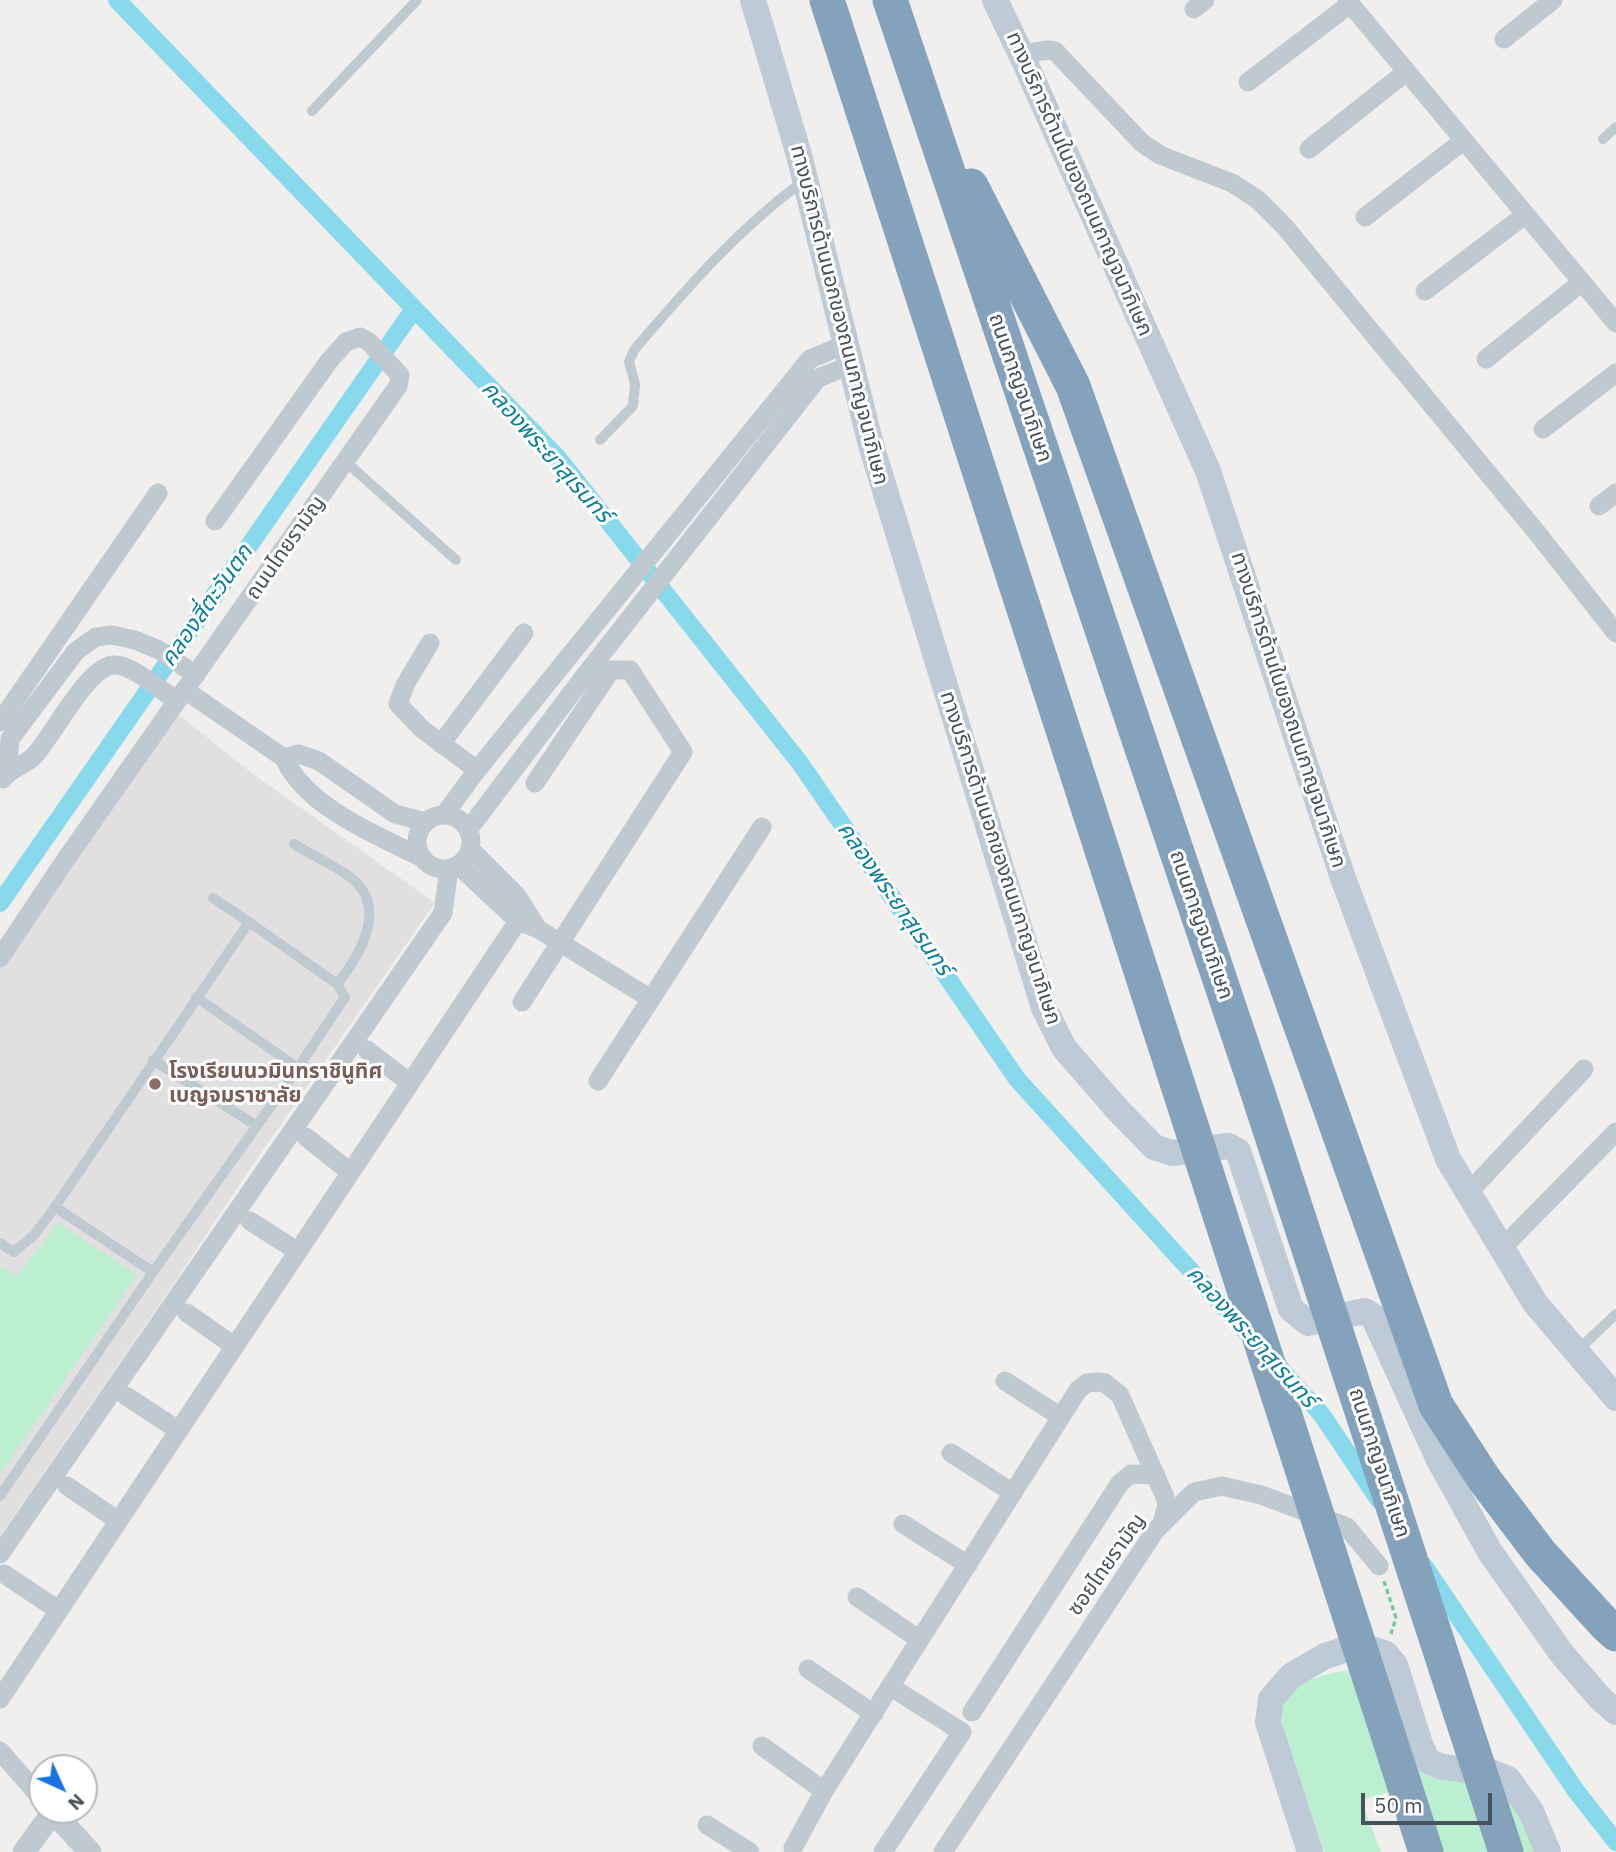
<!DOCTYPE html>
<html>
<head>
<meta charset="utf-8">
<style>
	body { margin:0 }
	#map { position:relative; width:1616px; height:1852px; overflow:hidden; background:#f1eeee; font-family:"IBM Plex Sans",sans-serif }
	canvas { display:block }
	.north { position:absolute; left:28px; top:1754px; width:70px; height:70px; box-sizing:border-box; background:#fff; border:2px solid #b5babd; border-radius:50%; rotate:135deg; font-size:19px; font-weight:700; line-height:28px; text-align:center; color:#46525b }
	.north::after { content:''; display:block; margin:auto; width:24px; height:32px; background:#1974e0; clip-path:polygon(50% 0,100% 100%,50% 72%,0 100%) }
	.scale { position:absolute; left:1361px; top:1793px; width:131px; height:32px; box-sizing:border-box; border:4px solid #46525b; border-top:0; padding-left:9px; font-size:21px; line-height:24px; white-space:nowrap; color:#46525b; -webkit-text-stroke:5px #fff; paint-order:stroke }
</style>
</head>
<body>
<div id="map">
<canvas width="1616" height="1852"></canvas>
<div class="north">N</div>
<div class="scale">50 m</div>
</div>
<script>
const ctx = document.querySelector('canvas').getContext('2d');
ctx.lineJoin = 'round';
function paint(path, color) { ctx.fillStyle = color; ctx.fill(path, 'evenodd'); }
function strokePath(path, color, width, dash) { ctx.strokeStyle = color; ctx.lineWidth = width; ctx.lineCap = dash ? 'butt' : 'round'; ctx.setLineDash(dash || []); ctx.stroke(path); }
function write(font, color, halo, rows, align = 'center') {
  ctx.font = font + ' "IBM Plex Sans","Noto Sans Thai",sans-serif'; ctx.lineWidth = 6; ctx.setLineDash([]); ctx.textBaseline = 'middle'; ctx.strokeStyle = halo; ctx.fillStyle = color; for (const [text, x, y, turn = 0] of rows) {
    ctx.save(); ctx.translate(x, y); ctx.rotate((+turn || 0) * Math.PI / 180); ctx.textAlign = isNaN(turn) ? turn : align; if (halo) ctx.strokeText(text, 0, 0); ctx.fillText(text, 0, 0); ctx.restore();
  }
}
paint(new Path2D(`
	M 179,715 L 249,771 L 435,903 L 254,1163 L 164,1298 L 0,1536 L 0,969 L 116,799 Z`), '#e2dfe0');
paint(new Path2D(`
	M 58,1223 L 137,1275 L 0,1474 L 0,1265 L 17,1276 Z
	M 1379,1667 L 1410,1761 L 1431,1777 L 1493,1785 L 1520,1815 L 1535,1852 L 1438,1852 L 1414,1785 L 1361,1800 L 1381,1852 L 1324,1852 L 1284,1732 C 1282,1721 1279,1708 1286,1699 C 1306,1671 1348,1671 1379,1667 Z`), '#bcefcf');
strokePath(new Path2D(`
	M 117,0 L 558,458 L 800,763 L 1017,1079 L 1252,1338
	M 0,903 L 414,309
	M 1278,1366 L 1322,1415 L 1379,1500
	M 1424,1566 L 1576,1791 L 1616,1842`), '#89d9ec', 18);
strokePath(new Path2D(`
	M 1384,1581 L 1396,1618 L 1391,1634`), '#74cd9f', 3.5, [5, 3.5]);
strokePath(new Path2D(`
	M 312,111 L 417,0
	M 1603,139 L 1616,127
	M 600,440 L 633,406 L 635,384 L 629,362 L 634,350 C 687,288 736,231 802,182
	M 346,462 L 456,560
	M 294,844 C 311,855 341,868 355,881 C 387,911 358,958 337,984
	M 213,898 L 249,922
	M 196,997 L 298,1068
	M 153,1060 L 257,1126
	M 0,1243 L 14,1252 L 34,1235 L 55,1207
	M 1577,1351 L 1616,1314
	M 0,1496 L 153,1272 L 298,1068 L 345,997 L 337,984 L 249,922 L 55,1207 L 153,1272`), '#bec9d0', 10);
strokePath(new Path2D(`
	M 1347,0 L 1616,323
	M 1194,9 L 1205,0
	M 1504,39 L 1553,0
	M 1021,54 L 1048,50 L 1055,51 L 1142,143 L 1160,155 L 1232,183 L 1257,199 L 1285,227 L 1538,534 L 1616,633
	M 1248,82 L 1350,4
	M 1309,149 L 1406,72
	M 1365,217 L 1463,141
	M 1425,291 L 1525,215
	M 1486,359 L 1582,282
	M 1543,429 L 1616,373
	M 1599,506 L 1616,493
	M 430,643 L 405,685 L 398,704 L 422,729 L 477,770
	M 185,690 L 284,758 C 306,807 376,835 423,858
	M 0,722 L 158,493
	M 441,744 L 524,633
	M 284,758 L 299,754 L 319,761 L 395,814 L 426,822
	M 7,773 L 10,739 L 76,651 L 96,637 L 112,635 L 135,640 L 159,650 L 196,675
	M 3,779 C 10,768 24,766 33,757 C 52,738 86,668 113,665 C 131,663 161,691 177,701
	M 444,815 L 477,770 L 810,359 L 846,344
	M417 842a27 27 0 1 1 54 0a27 27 0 1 1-54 0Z
	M 468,830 L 583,678 L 818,378 L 851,365
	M 470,849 L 517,896 L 538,929
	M 458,865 L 518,921 L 538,929 L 651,999
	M 0,958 L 64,862 L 398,386 L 400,375 L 369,342 L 360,337 L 346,342 L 329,361 L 215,521
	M 522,1002 L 683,752 L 630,670 L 611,670 L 535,783
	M 367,1050 L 410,1083
	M 598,1081 L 762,827
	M 306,1137 L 350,1172
	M 1469,1192 L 1584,1069
	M 250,1221 L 297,1251
	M 1502,1248 L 1616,1132
	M 187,1313 L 234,1346
	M 1005,1381 L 1061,1417
	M 126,1396 L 178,1430
	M 951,1453 L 1013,1493
	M 67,1486 L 117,1520
	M 903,1524 L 968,1565
	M 0,1554 L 443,913 L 449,868
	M 4,1574 L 58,1610
	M 857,1597 L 920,1640
	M 808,1669 L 874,1714
	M 0,1699 L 518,921
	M 972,1712 L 1120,1483 L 1131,1474 L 1156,1475
	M 762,1746 L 824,1791
	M 0,1751 L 42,1799
	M 707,1825 L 750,1852
	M 793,1848 L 824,1791 L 1078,1390 L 1087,1383 L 1098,1382 L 1105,1383 L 1120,1395 L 1165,1497 L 1167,1505 L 1162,1524
	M 883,1852 L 962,1732 L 891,1687
	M 943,1852 L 1155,1531 L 1194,1492 L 1222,1486 L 1261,1495 L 1347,1527 L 1379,1566`), '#bec9d0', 19);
strokePath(new Path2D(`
	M 24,1852 L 53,1812 L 90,1852`), '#bec9d0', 23);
strokePath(new Path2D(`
	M 753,0 L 799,155 L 871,445 L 1044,1008 L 1064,1048 L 1117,1109 L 1154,1147 L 1172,1153 L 1229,1146 L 1238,1151 L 1291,1309 L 1308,1323 L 1365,1311 L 1373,1316 L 1439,1460 L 1490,1552 L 1562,1654 L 1600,1698 L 1616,1712
	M 995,0 L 1021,54 L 1208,471 L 1343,878 L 1448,1159 L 1535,1303 L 1616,1398
	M 1310,1852 L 1268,1722 L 1271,1699 L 1291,1676 L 1325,1656 L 1344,1650 L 1375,1650 L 1386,1654 L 1395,1665 L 1420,1744 L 1428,1761 L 1443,1767 L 1491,1772 L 1508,1779 L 1531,1811 L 1548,1852`), '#becad5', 26);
strokePath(new Path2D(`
	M 827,0 L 1426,1852
	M 890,0 L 1255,1084 L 1506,1852
	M 971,186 L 1073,386 L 1436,1405 L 1484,1479 L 1540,1553 L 1606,1625 L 1616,1634`), '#85a2bd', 35);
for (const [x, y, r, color] of [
	[155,1084,7,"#8d6e63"]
]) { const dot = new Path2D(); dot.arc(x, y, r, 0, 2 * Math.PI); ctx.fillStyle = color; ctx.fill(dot); strokePath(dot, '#fff', 2.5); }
write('21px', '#46525b', '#fff', [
	["ทางบริการด้านในของถนนกาญจนาภิเษก",1079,184,66],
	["ทางบริการด้านนอกของถนนกาญจนาภิเษก",839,315,76],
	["ถนนกาญจนาภิเษก",1020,388,71],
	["ถนนไทยรามัญ",286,548,-55],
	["ทางบริการด้านในของถนนกาญจนาภิเษก",1288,710,72],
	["ทางบริการด้านนอกของถนนกาญจนาภิเษก",1000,858,72],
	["ถนนกาญจนาภิเษก",1201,925,71],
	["ถนนกาญจนาภิเษก",1379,1463,72],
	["ซอยไทยรามัญ",1107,1565,-55]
]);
write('bold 21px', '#785e54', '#fff', [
	["โรงเรียนนวมินทราชินูทิศ",169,1072],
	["เบญจมราชาลัย",169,1096]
], 'left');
write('italic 23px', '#0c7f9a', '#fff', [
	["คลองพระยาสุเรนทร์",546,452,48],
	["คลองสี่ตะวันตก",207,606,-55],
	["คลองพระยาสุเรนทร์",894,899,55],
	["คลองพระยาสุเรนทร์",1251,1337,48]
]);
</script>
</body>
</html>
